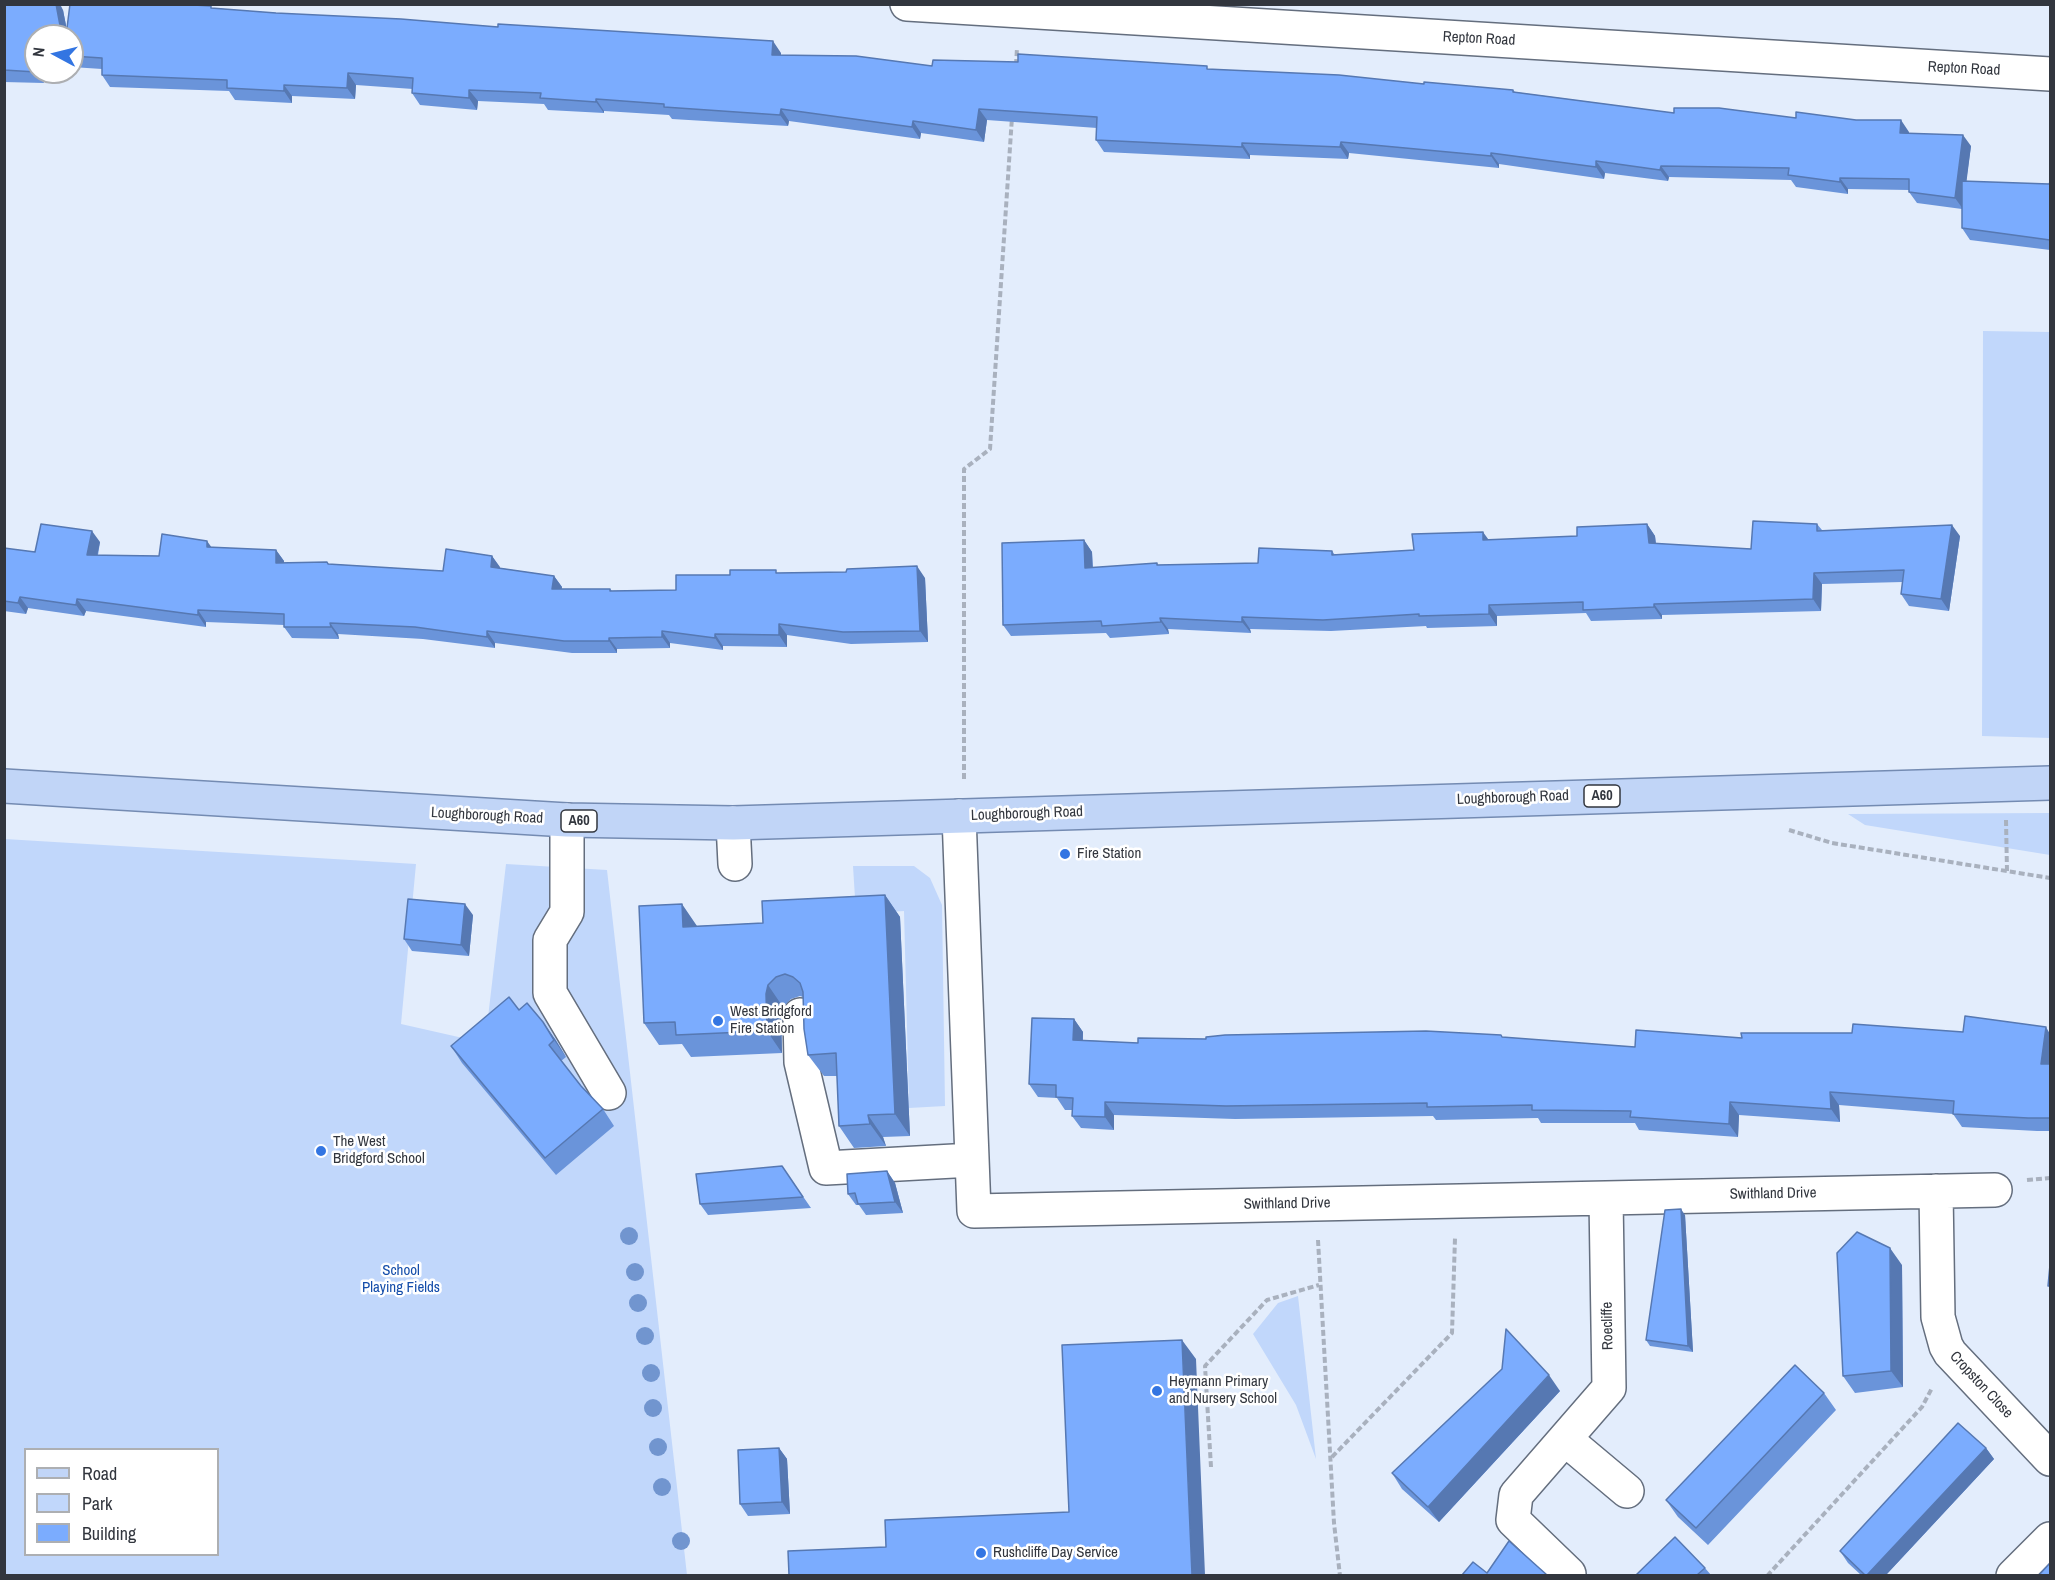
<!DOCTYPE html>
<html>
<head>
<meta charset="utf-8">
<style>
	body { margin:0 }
	#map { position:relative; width:2055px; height:1580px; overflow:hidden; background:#e3edfc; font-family:"Archivo Narrow",sans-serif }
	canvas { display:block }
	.frame { position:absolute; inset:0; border:6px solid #32363e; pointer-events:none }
	.legend { position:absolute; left:24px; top:1448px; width:195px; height:108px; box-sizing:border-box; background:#fff; border:2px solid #adafb2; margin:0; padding:8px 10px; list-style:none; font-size:18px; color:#32363e }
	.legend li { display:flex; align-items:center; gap:12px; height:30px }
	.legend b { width:30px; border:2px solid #adafb2 }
	.north { position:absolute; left:24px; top:24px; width:60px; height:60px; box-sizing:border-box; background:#fff; border:2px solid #adafb2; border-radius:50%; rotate:277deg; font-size:16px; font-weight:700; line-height:24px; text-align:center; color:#32363e }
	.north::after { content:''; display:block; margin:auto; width:21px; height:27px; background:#3375e2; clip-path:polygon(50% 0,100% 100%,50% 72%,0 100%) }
</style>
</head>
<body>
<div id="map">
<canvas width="2055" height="1580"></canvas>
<div class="frame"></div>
<ul class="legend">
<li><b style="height:8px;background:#c1d5f7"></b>Road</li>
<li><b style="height:16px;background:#c1d7fb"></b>Park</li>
<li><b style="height:16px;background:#7bacfe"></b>Building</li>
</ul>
<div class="north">N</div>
</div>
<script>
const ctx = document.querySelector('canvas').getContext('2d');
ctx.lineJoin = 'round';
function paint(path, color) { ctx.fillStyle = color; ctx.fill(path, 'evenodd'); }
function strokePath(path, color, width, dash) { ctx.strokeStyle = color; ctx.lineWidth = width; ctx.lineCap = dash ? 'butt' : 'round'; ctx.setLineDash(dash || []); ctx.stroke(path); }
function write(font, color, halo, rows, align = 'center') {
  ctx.font = font + ' "Archivo Narrow",sans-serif'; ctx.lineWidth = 5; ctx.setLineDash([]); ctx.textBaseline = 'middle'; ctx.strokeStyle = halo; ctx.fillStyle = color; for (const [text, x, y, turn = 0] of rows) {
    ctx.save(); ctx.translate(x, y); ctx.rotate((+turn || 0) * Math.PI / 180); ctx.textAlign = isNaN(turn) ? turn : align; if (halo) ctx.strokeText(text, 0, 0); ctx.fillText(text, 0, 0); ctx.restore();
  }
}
paint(new Path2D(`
	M 1983,331 L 2050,332 L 2050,738 L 1982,736 Z
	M 2050,813 L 2050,855 L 1865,825 L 1848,814 Z
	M 5,839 L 416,864 L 401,1024 L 485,1043 L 506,864 L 607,870 L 687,1575 L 5,1575 ZM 26,1450 L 218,1450 L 218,1554 L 26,1554 Z
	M 853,866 L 914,866 L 930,878 L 942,905 L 945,1106 L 909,1108 L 904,911 L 856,914 Z
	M 1298,1296 L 1316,1459 L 1296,1405 L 1253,1334 L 1278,1303 Z`), '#c1d7fb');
const minor = new Path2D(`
	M 907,4 L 2050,74
	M 959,816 L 974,1211 L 1995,1190
	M 567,820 L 567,912 L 550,940 L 550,993 L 609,1093
	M 733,823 L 735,864
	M 800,1015 L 801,1062 L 826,1168 L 972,1160
	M 1936,1191 L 1938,1317 L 1946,1346 L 1950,1353 L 2050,1459
	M 1565,1439 L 1627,1491
	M 1569,1574 L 1513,1520 L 1516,1495 L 1609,1388 L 1606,1198
	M 2013,1576 L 2050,1539`);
const major = new Path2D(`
	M 4,786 L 567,820 L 733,823 L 2050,783`);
strokePath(minor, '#646e7e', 36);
strokePath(major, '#748bb2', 36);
strokePath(new Path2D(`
	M 1016,65 L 1017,48
	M 964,779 L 964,469 L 990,449 L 1012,117
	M 2006,820 L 2007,871
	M 1789,830 L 1832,843 L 2050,878
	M 2027,1180 L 2050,1178
	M 1318,1240 L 1334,1523 L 1340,1576
	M 1332,1457 L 1452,1333 L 1455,1238
	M 1211,1467 L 1205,1366 L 1267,1300 L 1319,1285
	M 1767,1576 L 1922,1407 L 1932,1388`), '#a9b1be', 4, [6, 3]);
strokePath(minor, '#fff', 33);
strokePath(major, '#c1d5f7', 33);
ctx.fillStyle = '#7195cf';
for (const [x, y] of [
	[629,1236],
	[635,1272],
	[638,1303],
	[645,1336],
	[651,1373],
	[653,1408],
	[658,1447],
	[662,1487],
	[681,1541]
]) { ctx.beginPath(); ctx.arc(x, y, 9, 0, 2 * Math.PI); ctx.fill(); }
paint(new Path2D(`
	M 4,4 L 63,10 L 67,30 L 212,8 L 781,53 L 781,55 L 932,66 L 1209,69 L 1513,90 L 1515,92 L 1674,113 L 1909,132 L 1909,133 L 1971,146 L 1966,182 L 2049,184 L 2050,182 L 2050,250 L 1970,240 L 1962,228 L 1962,209 L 1917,203 L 1909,192 L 1909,190 L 1848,189 L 1848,194 L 1796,187 L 1791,180 L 1669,177 L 1668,181 L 1605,173 L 1604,179 L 1499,164 L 1499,168 L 1349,153 L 1348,159 L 1250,155 L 1250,159 L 1104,152 L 1096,140 L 1097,128 L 987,120 L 984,142 L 921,133 L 920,139 L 789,121 L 788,126 L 672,119 L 669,115 L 604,111 L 604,113 L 548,110 L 544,104 L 478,101 L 477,110 L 420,105 L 412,93 L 413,89 L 356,85 L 355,99 L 292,96 L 292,103 L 235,100 L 229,91 L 110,87 L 102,75 L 102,69 L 72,67 L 72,36 L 36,36 L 36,72 L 44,83 L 4,82 Z
	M 1647,524 L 1655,536 L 1656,544 L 1751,549 L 1817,524 L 1822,530 L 1960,536 L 1949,611 L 1909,606 L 1901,594 L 1903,582 L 1822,584 L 1821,611 L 1662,615 L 1662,619 L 1591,621 L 1586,613 L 1497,616 L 1497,626 L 1427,628 L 1426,626 L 1331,631 L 1250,629 L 1251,633 L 1168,629 L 1169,634 L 1110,638 L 1106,633 L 1011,636 L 1003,625 L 1084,540 L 1092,552 L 1093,568 L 1157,563 L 1158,565 L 1258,563 L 1332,551 L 1335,555 L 1414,550 L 1489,540 L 1577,536 Z
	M 100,542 L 98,555 L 159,556 L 212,548 L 276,550 L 284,561 L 284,563 L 327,562 L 329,564 L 443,571 L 492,556 L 500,568 L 554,576 L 562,587 L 561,589 L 610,589 L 612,591 L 676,590 L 730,575 L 778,573 L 925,578 L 928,642 L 851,644 L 787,635 L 787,647 L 723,646 L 723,650 L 670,643 L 670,648 L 617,649 L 617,653 L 572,653 L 495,643 L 495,648 L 423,639 L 338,634 L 339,639 L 292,638 L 284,627 L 284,625 L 206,622 L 206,627 L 86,611 L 84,616 L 28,608 L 26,614 L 4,611 L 4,548 L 35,552 Z
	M 885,895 L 900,917 L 910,1136 L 883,1137 L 886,1146 L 854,1148 L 839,1126 L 837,1076 L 824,1076 L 808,1055 L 803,997 L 800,996 L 791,999 L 783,1007 L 781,1015 L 782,1053 L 691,1057 L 682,1044 L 659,1045 L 644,1023 L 697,926 L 763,923 Z
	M 473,915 L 469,956 L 412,951 L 404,939 Z
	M 519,1010 L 555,1039 L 566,1057 L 561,1061 L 581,1086 L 603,1109 L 614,1126 L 556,1175 L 462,1063 L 451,1046 Z
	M 1074,1019 L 1083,1032 L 1083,1040 L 1138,1043 L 1206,1039 L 1503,1038 L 1635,1047 L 1742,1038 L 1852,1033 L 1963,1032 L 2050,1034 L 2050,1131 L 2037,1131 L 1962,1127 L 1953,1114 L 1839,1105 L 1840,1122 L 1739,1115 L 1738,1137 L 1639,1130 L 1635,1123 L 1541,1123 L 1538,1118 L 1436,1120 L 1433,1116 L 1235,1119 L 1114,1115 L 1114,1130 L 1081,1128 L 1072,1116 L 1072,1110 L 1065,1110 L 1057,1098 L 1038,1097 L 1029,1084 Z
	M 782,1166 L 811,1208 L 708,1215 L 700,1204 Z
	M 887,1171 L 895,1183 L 903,1213 L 866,1215 L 859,1205 L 856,1205 L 848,1194 Z
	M 1685,1215 L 1693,1352 L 1650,1346 L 1646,1340 Z
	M 1902,1265 L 1903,1387 L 1855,1393 L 1843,1376 Z
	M 1502,1369 L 1560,1391 L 1439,1522 L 1402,1489 L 1392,1473 Z
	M 1824,1393 L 1836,1410 L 1708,1545 L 1678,1517 L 1666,1500 Z
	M 779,1448 L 787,1459 L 790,1514 L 748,1516 L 740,1504 Z
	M 1986,1448 L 1994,1459 L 1886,1575 L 1861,1575 L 1848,1563 L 1840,1551 Z
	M 1705,1568 L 1711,1575 L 1636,1575 Z`), '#6a94da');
paint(new Path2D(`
	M 56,4 L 60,4 L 63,10 L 68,36 L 62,36 Z
	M 773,41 L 781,53 L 780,67 L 772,55 Z
	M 36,72 L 45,72 L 44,83 Z
	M 348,73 L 356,85 L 355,99 L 347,88 Z
	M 284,85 L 292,96 L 292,103 L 284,91 Z
	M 469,90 L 478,101 L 477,110 L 469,98 Z
	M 596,99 L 604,111 L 604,113 L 596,102 Z
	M 781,109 L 789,121 L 788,126 L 780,115 Z
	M 979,109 L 987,120 L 984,142 L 976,130 Z
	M 1901,120 L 1909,132 L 1908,145 L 1900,133 Z
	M 913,121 L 921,133 L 920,139 L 912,127 Z
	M 1963,135 L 1971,146 L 1963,209 L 1955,198 Z
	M 1341,142 L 1349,153 L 1348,159 L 1340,147 Z
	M 1242,143 L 1250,155 L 1250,159 L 1242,147 Z
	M 1491,153 L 1499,164 L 1499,168 L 1491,156 Z
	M 1596,161 L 1605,173 L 1604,179 L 1596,167 Z
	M 1661,166 L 1669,177 L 1668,181 L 1660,170 Z
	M 1840,178 L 1848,189 L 1848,194 L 1840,182 Z
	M 1647,524 L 1655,536 L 1657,555 L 1649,543 Z
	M 1952,525 L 1960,536 L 1949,611 L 1941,599 Z
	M 92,531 L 100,542 L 95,566 L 87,555 Z
	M 1483,532 L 1491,543 L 1483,540 Z
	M 1084,540 L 1092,552 L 1093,580 L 1085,568 Z
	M 207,541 L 215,552 L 207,547 Z
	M 276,550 L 284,561 L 284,575 L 276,563 Z
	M 492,556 L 500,567 L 499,579 L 491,567 Z
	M 917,566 L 925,578 L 928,642 L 920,631 Z
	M 1814,573 L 1822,584 L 1821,611 L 1813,599 Z
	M 554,576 L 562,587 L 560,600 L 552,589 Z
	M 20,597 L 28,608 L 26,614 L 18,603 Z
	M 77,599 L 86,611 L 84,616 L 76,605 Z
	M 1654,604 L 1662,615 L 1662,619 L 1654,607 Z
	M 1489,605 L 1497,616 L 1497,626 L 1489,614 Z
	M 198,610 L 206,622 L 206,627 L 198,615 Z
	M 1242,617 L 1250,629 L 1251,633 L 1242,622 Z
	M 1160,618 L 1168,629 L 1169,634 L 1161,622 Z
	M 330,623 L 338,634 L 339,639 L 331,627 Z
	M 779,624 L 787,635 L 787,647 L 779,635 Z
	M 487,631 L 495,643 L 495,648 L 487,637 Z
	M 662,631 L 670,643 L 670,648 L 662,637 Z
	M 715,634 L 723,646 L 723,650 L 715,638 Z
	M 609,638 L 617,649 L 617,653 L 609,641 Z
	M 885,895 L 900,917 L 910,1136 L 895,1114 Z
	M 465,904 L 473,915 L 469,956 L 461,945 Z
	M 682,904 L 697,926 L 683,927 Z
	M 768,985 L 783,1007 L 781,1015 L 782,1053 L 767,1031 L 766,994 Z
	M 1074,1019 L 1083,1032 L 1082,1053 L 1073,1040 Z
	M 543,1022 L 555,1039 L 566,1057 L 554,1040 Z
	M 2046,1027 L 2050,1034 L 2050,1073 L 2041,1064 Z
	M 1830,1092 L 1839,1105 L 1840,1122 L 1831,1109 Z
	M 1105,1102 L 1114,1115 L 1114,1130 L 1105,1117 Z
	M 1730,1102 L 1739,1115 L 1738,1137 L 1729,1124 Z
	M 868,1115 L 883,1137 L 886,1146 L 870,1124 Z
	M 887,1171 L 895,1183 L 903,1213 L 895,1202 Z
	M 1681,1209 L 1685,1215 L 1693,1352 L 1688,1346 Z
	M 1890,1248 L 1902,1265 L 1903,1387 L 1891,1371 Z
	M 1182,1340 L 1196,1359 L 1205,1575 L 1192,1575 Z
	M 1549,1375 L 1560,1391 L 1439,1522 L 1428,1507 Z
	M 779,1448 L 787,1459 L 790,1514 L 782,1502 Z
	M 1986,1448 L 1994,1459 L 1886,1575 L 1867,1575 Z`), '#5678b2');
const building = new Path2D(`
	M 4,4 L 56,4 L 62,36 L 36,36 L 36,72 L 4,70 Z
	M 70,4 L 176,4 L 211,6 L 211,8 L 276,13 L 401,19 L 498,27 L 498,24 L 773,41 L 772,55 L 856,56 L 932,66 L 933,60 L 1018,62 L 1018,54 L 1207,66 L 1207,69 L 1339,75 L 1424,84 L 1424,82 L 1513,90 L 1513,92 L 1674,113 L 1674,108 L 1719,108 L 1796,118 L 1796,112 L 1856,120 L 1901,120 L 1900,133 L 1963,135 L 1955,198 L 1909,192 L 1909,179 L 1840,178 L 1840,182 L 1788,175 L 1789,168 L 1661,166 L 1660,170 L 1596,161 L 1596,167 L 1491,153 L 1491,156 L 1341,142 L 1340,147 L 1242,143 L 1242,147 L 1096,140 L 1097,117 L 979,109 L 976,130 L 913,121 L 912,127 L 781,109 L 780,115 L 664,107 L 664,104 L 596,99 L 596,102 L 540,98 L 541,93 L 469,90 L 469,98 L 412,93 L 413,78 L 348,73 L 347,88 L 284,85 L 284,91 L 227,88 L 227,80 L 102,75 L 102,58 L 72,56 L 72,36 L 66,36 Z
	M 1962,181 L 2049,184 L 2050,182 L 2050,240 L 1962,228 Z
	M 1753,521 L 1817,524 L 1817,531 L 1952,525 L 1941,599 L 1901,594 L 1904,570 L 1814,573 L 1813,599 L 1654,604 L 1654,607 L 1583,610 L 1583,602 L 1489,605 L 1489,614 L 1419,616 L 1419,614 L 1323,620 L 1242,617 L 1242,622 L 1160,618 L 1161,622 L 1102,626 L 1101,621 L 1003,625 L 1002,543 L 1084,540 L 1085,568 L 1157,563 L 1157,565 L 1258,563 L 1259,548 L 1332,551 L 1332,555 L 1414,550 L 1412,534 L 1483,532 L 1483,540 L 1577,536 L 1577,527 L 1647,524 L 1649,543 L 1751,549 Z
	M 41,524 L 92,531 L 87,555 L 159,556 L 162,534 L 207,541 L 207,547 L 276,550 L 276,563 L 327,562 L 328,564 L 443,571 L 446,549 L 492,556 L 491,567 L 554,576 L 552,589 L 610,589 L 610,591 L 676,590 L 676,575 L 730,575 L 730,570 L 776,570 L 776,573 L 846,572 L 847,569 L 917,566 L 920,631 L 843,632 L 779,624 L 779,635 L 715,634 L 715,638 L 662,631 L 662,637 L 609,638 L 609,641 L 564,641 L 487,631 L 487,637 L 415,627 L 330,623 L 331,627 L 284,627 L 284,614 L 198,610 L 198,615 L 77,599 L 76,605 L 20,597 L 18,603 L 4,601 L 4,548 L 35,552 Z
	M 885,895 L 895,1114 L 868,1115 L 870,1124 L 839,1126 L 836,1053 L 808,1055 L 804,1029 L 803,992 L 800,983 L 793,977 L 785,974 L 776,977 L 768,985 L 766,994 L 767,1031 L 676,1035 L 675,1022 L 644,1023 L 639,906 L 682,904 L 683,927 L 763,923 L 762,901 Z
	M 408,899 L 465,904 L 461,945 L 404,939 Z
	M 509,997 L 519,1010 L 527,1003 L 543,1022 L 554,1040 L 549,1045 L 581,1086 L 603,1109 L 545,1158 L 451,1046 Z
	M 1965,1016 L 2046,1027 L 2041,1064 L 2050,1064 L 2050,1118 L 2028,1118 L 1953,1114 L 1954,1101 L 1830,1092 L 1831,1109 L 1730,1102 L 1729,1124 L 1630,1117 L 1631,1111 L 1532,1110 L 1532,1105 L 1427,1107 L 1427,1103 L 1226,1106 L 1105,1102 L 1105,1117 L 1072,1116 L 1073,1098 L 1056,1097 L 1056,1085 L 1029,1084 L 1032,1018 L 1074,1019 L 1073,1040 L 1138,1043 L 1138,1038 L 1206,1039 L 1206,1037 L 1225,1035 L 1426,1031 L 1501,1035 L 1502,1037 L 1635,1047 L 1636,1030 L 1742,1038 L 1741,1033 L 1852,1033 L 1853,1024 L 1963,1032 Z
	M 782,1166 L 803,1197 L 700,1204 L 696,1174 Z
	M 887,1171 L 895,1202 L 858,1204 L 855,1193 L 848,1194 L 847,1174 Z
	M 1681,1209 L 1688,1346 L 1646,1340 L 1665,1210 Z
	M 1857,1232 L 1890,1248 L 1891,1371 L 1843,1376 L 1837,1253 Z
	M 2050,1265 L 2050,1286 L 2048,1286 Z
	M 1506,1329 L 1549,1375 L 1428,1507 L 1392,1473 L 1502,1369 Z
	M 1182,1340 L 1192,1575 L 789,1575 L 788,1551 L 886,1547 L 885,1520 L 1069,1512 L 1062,1345 Z
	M 1795,1365 L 1824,1393 L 1696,1528 L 1666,1500 Z
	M 1958,1423 L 1986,1448 L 1867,1575 L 1865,1575 L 1840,1551 Z
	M 779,1448 L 782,1502 L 740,1504 L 738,1450 Z
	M 1675,1537 L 1705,1568 L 1697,1575 L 1636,1575 Z
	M 1509,1541 L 1547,1575 L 1462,1575 L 1473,1562 L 1487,1573 Z
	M 2050,1563 L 2050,1575 L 2039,1575 Z`);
paint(building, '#7bacfe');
strokePath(building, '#5678b2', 1.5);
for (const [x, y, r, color] of [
	[1065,854,6,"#3375e2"],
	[718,1021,6,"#3375e2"],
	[321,1151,6,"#3375e2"],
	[1157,1391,6,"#3375e2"],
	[981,1553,6,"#3375e2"]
]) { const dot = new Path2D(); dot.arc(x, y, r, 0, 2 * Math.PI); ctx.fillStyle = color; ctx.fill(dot); strokePath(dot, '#fff', 2); }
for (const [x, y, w] of [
	[1602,796,36],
	[579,821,36]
]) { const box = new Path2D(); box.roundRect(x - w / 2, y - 11, w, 22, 4.5); ctx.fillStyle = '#fff'; ctx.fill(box); strokePath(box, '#32363e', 1.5); }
write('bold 14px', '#32363e', null, [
	["A60",1602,796],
	["A60",579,821]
]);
write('15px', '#32363e', '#fff', [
	["Repton Road",1479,39,3],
	["Repton Road",1964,69,3],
	["Loughborough Road",1513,798,-2],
	["Loughborough Road",1027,814,-2],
	["Loughborough Road",487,816,3],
	["Swithland Drive",1773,1194,-1],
	["Swithland Drive",1287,1204,-1],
	["Roecliffe",1608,1326,-91],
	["Cropston Close",1981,1385,47]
]);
write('15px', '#32363e', '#fff', [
	["Fire Station",1077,854],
	["West Bridgford",730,1012],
	["Fire Station",730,1029],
	["The West",333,1142],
	["Bridgford School",333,1159],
	["Heymann Primary",1169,1382],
	["and Nursery School",1169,1399],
	["Rushcliffe Day Service",993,1553]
], 'left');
write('15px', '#144daa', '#fff', [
	["School",401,1271],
	["Playing Fields",401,1288]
]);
</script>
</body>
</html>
